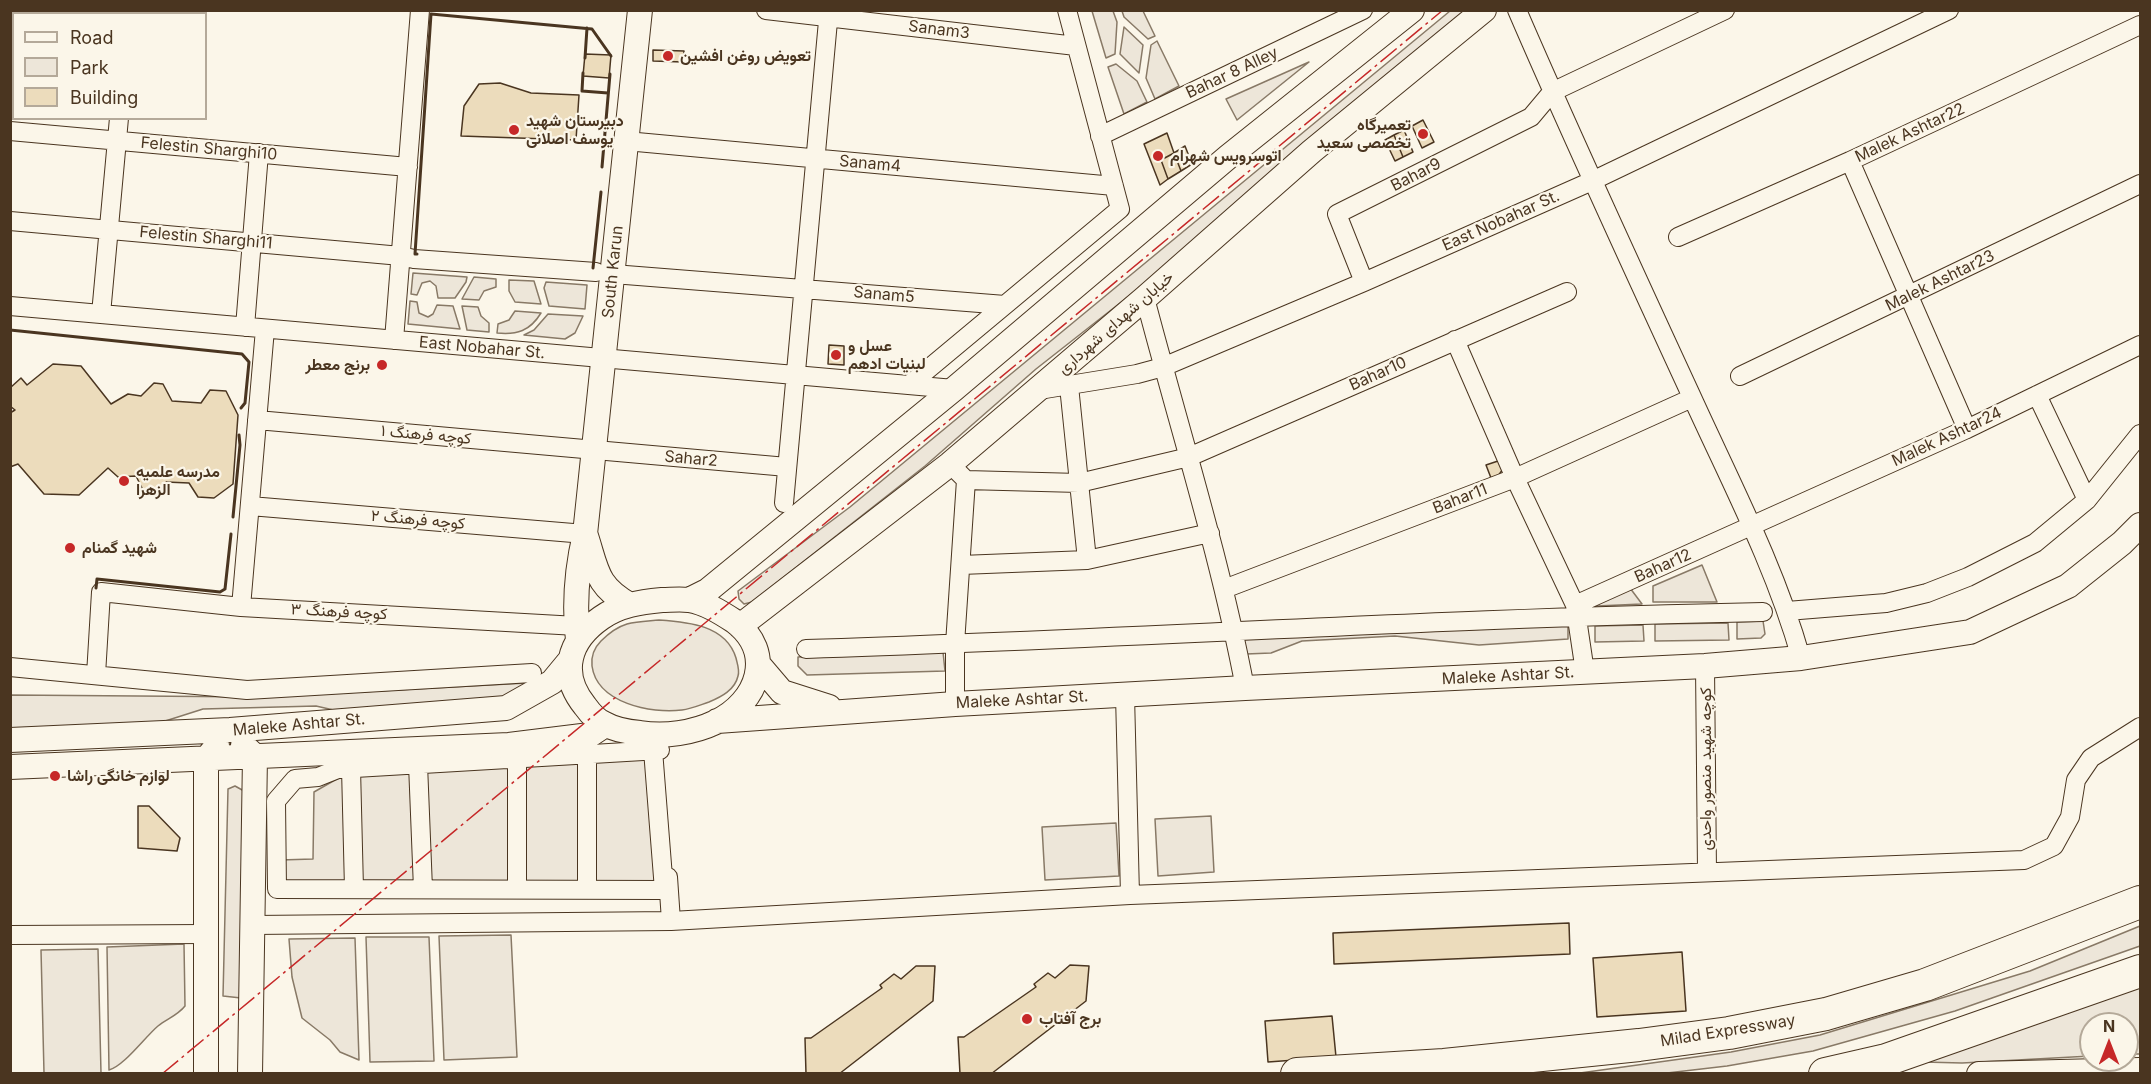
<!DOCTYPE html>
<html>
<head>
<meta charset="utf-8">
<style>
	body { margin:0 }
	#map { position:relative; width:2151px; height:1084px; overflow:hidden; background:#fbf6e9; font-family:Inter,sans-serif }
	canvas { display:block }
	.frame { position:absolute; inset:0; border:12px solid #4a3520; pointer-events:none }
	.legend { position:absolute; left:12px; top:12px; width:195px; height:108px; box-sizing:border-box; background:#fbf6e9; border:2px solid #b4a999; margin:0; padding:8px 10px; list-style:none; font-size:18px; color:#4a3520 }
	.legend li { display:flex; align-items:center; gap:12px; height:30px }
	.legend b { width:30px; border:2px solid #b4a999 }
	.north { position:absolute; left:2079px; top:1012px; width:60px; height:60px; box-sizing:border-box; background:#fbf6e9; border:2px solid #b4a999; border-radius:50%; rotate:0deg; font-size:16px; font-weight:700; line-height:24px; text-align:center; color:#4a3520 }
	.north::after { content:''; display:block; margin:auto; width:21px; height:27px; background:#c62828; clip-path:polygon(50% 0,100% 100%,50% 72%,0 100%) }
</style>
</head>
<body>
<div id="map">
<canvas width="2151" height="1084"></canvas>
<div class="frame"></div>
<ul class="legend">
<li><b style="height:8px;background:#fbf6e9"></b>Road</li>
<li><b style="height:16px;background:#ede6d9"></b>Park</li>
<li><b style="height:16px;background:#ecdcbc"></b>Building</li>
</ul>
<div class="north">N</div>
</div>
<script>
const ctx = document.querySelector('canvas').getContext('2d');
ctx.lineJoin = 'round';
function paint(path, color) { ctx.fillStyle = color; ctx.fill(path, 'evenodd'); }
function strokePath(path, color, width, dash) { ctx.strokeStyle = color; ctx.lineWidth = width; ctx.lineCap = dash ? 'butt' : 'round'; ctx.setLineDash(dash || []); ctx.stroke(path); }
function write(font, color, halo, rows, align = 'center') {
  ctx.font = font + ' Inter,Vazirmatn,sans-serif'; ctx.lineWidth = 4.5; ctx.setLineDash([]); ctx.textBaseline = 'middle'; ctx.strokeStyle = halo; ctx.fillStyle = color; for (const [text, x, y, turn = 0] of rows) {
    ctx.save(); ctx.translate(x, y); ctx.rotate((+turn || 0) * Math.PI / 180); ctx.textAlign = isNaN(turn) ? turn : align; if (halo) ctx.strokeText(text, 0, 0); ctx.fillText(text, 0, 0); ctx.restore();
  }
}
const green = new Path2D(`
	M 1092,11 L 1113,11 L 1117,22 L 1115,54 L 1106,58 Z
	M 1122,11 L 1143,11 L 1155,36 L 1148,39 L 1124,17 Z
	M 1450,11 L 1473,11 L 1148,281 L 1036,369 L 925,466 L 752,602 L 744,604 L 739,599 L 738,591 L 850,507 Z
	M 1124,27 L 1143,45 L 1139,73 L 1120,54 Z
	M 1157,41 L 1179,86 L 1155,99 L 1146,78 L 1151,45 Z
	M 1309,62 L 1237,120 L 1226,99 Z
	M 1116,64 L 1137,81 L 1147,102 L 1124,114 L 1108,67 Z
	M 413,273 L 467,277 L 466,282 L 455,298 L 438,298 L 436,286 L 430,281 L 422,283 L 417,295 L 411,294 Z
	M 474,277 L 496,279 L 496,287 L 484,291 L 479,300 L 462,299 Z
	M 509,280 L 534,281 L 541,304 L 515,302 L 509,291 Z
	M 546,282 L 587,285 L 585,309 L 549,306 L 544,288 Z
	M 410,301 L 417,302 L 419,313 L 428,317 L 433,314 L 437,305 L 453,306 L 460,329 L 408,324 Z
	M 462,306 L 478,307 L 481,316 L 489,323 L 489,332 L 467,330 Z
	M 515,311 L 541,313 C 530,331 517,335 497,333 L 498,324 L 509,320 Z
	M 548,314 L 583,316 L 575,333 L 565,339 L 524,335 L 534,330 Z
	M 1702,565 L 1717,602 L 1653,602 L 1653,586 Z
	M 1630,588 L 1642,604 L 1597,606 L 1597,601 Z
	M 659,620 C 688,622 726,625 736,658 C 737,663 740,670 738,676 C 735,690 721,697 709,702 C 700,705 691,709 682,710 C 651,714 597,703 592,666 C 591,657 594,648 601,641 C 608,634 617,627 627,624 C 637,621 649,621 659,620 Z
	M 1763,621 L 1765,634 L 1761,638 L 1737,639 L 1737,622 Z
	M 1568,623 L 1568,639 L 1479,645 L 1395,636 L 1302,641 L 1271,653 L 1246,654 L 1244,639 Z
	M 1728,623 L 1729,640 L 1655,641 L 1655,624 Z
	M 1643,625 L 1644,641 L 1595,642 L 1595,626 Z
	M 943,652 L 945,671 L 807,675 L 798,666 L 798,657 Z
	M 527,683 L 499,703 L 364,717 L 316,706 L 203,709 L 159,723 L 11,730 L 10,695 L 265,697 Z
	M 650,754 L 661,887 L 590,887 L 590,759 Z
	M 584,758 L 585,887 L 520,887 L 520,762 Z
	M 515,762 L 515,886 L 426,887 L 421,767 Z
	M 415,768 L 421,886 L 356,886 L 353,771 Z
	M 349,772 L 351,886 L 281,886 L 280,860 L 313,859 L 314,792 Z
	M 235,786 L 244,791 L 241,998 L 223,996 L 228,789 Z
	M 1211,816 L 1214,872 L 1158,876 L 1155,819 Z
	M 1116,823 L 1119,876 L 1045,880 L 1042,827 Z
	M 2140,926 L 2140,946 L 1955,1011 L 1813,1051 L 1727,1066 L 1667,1073 L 1580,1073 L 1731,1052 L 1820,1035 L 2030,971 Z
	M 511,935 L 517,1057 L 444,1060 L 439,936 Z
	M 366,937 L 429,937 L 434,1061 L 370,1062 Z
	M 355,938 L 359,1060 L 340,1052 L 330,1040 L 302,1018 L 292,977 L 289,939 Z
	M 184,944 L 185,1006 C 178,1015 167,1019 158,1026 C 145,1037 124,1066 109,1070 L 107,947 Z
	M 98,949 L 101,1073 L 44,1073 L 41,950 Z
	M 2140,983 L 2140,1054 L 2127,1054 L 2127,1024 L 2091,1024 L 2091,1056 L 1962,1063 L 1923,1062 Z`);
paint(green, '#ede6d9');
strokePath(green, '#887966', 1.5);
const building = new Path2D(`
	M 653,50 L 684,51 L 683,62 L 653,61 Z
	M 585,54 L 611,55 L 609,78 L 583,76 Z
	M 500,83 L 531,93 L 579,95 L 576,140 L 461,136 L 464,106 L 479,84 Z
	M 1423,120 L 1434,142 L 1422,148 L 1412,126 Z
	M 1404,130 L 1413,152 L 1403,157 L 1394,135 Z
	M 1167,133 L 1174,153 L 1161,160 L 1168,179 L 1160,185 L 1144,144 Z
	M 1394,135 L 1403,157 L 1395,161 L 1385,140 Z
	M 1185,146 L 1192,164 L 1181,171 L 1174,153 Z
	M 1174,153 L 1181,171 L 1168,179 L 1161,160 Z
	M 829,345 L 844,346 L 844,365 L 828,364 Z
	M 53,364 L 81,366 L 111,404 L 128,394 L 141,396 L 154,383 L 163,384 L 172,401 L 201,403 L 210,390 L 226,391 L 238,415 L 233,484 L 214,498 L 198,497 L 189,483 L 166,482 L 159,495 L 145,494 L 136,476 L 118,477 L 108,468 L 79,495 L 44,494 L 18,464 L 10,467 L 10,413 L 15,410 L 10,406 L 10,388 L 21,378 L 27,385 Z
	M 1504,459 L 1503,469 L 1498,476 L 1491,478 L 1486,465 Z
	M 138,806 L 149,806 L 180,838 L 177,851 L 138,848 Z
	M 1569,923 L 1570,954 L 1334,964 L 1333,933 Z
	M 1682,952 L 1686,1011 L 1597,1017 L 1593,958 Z
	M 1070,965 L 1089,966 L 1086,1001 L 991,1074 L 960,1074 L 958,1037 L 964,1037 L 1036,987 L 1034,984 L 1048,973 L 1055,978 Z
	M 916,966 L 935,966 L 933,1001 L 839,1074 L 806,1074 L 805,1038 L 811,1038 L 882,988 L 880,985 L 894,974 L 901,979 Z
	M 1332,1016 L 1336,1057 L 1268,1062 L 1265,1021 Z`);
paint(building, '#ecdcbc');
strokePath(building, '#4a3520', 1.5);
const street = new Path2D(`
	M 766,10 L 1076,46
	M 1517,10 C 1573,140 1632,267 1691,395 C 1730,481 1775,566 1801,658
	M 129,14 L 129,10
	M 10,131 L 408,167
	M 1100,136 L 1363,10
	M 626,141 L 1114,186
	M 1850,161 L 1967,429
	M 10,221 L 401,256 L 414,259 L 596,272
	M 1678,237 L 1850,161 L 2140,25
	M 613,274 L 1005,305 L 1120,209 L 1067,10
	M 1364,282 L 1337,214 L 1531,117 L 1552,92 L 1725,10
	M 1145,298 C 1179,428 1220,556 1245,688
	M 10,306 L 954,389
	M 101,314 L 119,118
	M 245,327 L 259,153
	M 394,340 L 420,10
	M 1455,340 L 1515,478 L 1575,605 L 1585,672
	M 1740,376 L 2140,184
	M 909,385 L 1005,305
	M 1069,386 L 1087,560
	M 1039,390 L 1137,374 L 1163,367 L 1364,282 L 1592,181 L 1949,10
	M 2037,395 L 2087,500
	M 257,420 L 787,467
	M 966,480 L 1079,483 L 1189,457 L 1567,292
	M 784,503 L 829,10
	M 250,506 L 585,534
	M 961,565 L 1087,560 L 1210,533
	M 1224,589 L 1515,478 L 1692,398
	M 1575,605 L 1967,429 L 2140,345
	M 241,607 L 265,329
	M 1787,611 L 1886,603 L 1927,593 L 1968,577 L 2035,543 L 2087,500 L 2140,434
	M 806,649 C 1125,639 1444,618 1763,612
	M 1705,666 L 1707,872
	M 10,667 L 247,690 L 532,673
	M 96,675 L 101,592 L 241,607 L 577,626
	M 1125,695 L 1130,895
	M 955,704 L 955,644 L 966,480 L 958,472
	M 653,750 L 664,890 L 277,889 L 276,801 L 295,779 L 318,777 L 338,769 L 660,750
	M 587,754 L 587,889
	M 517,758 L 517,889
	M 418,764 L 423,889
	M 351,768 L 354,889
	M 668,877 L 671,921
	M 253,925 L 671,921 L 1130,895 L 2024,860 L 2054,846 L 2070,817 L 2076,780 L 2091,758 L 2140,727
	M 10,935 L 206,934`);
const secondary = new Path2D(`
	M 586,536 C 597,570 596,586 630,605
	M 662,600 C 670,600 680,599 689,600 C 706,603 720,612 734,621 C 776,653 758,702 716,722 C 693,733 665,737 640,733 C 629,732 615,730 605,724 C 597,721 590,713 585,706 C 559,674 568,641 601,618 C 619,605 641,602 662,600 Z
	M 689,600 L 707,591 L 954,389 L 1228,157 L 1412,10
	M 740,626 L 950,464 L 1145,298 L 1312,151 L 1484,10
	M 578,640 C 574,605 577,568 585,534 L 640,10
	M 759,665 L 782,692 L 829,707
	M 717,721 L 955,704 L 1245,688 L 1705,666 L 1801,658 L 1970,632 L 2068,586 L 2122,543 L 2140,525
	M 10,740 L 230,730 L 506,708 L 552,682 L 571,659
	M 243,745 L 255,756 L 250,1074
	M 10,767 L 509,745 L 590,735 L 605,725
	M 206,1074 L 206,759 L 217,746
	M 1979,1074 L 2140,1070`);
const highway = new Path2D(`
	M 1297,1074 L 1444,1065 L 1639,1045 L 1729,1033 L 1826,1014 L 1925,985 L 2140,902
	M 1825,1074 L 1886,1060 L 2140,971`);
strokePath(street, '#4a3520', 20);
strokePath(secondary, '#4a3520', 26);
strokePath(highway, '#4a3520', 34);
strokePath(street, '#fbf6e9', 18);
strokePath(secondary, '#fbf6e9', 24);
strokePath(highway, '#fbf6e9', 32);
strokePath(new Path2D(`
	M 585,58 L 587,28
	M 583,73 L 582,91 L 608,93
	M 602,167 L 610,74
	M 417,254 L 415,254 L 431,14 L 592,29 L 611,56
	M 593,268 L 601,192
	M 10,330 L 242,354 L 249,362 L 245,403 L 241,408
	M 233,517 L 240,445 L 239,435
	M 96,588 L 97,579 L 220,592 L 225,589 L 231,534`), '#4a3520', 3);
strokePath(new Path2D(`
	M 162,1074 L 1443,10`), '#c62828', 1.5, [21, 4.5, 3, 4.5]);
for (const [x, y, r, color] of [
	[668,56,6,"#c62828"],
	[514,130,6,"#c62828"],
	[1423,134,6,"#c62828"],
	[1158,156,6,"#c62828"],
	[836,355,6,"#c62828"],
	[382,365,6,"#c62828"],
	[124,481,6,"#c62828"],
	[70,548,6,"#c62828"],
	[55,776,6,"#c62828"],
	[1027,1019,6,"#c62828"]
]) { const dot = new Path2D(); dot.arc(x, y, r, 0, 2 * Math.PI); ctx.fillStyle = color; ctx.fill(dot); strokePath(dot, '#fbf6e9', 2); }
write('16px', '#4a3520', '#fbf6e9', [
	["Sanam3",939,30,7],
	["Bahar 8 Alley",1232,73,-25],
	["Malek Ashtar22",1910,133,-25],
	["Felestin Sharghi10",209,149,5],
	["Sanam4",870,164,5],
	["Bahar9",1416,175,-27],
	["East Nobahar St.",1501,221,-24],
	["Felestin Sharghi11",206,238,5],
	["South Karun",613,272,-84],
	["Malek Ashtar23",1940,281,-26],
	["Sanam5",884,295,5],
	["خیابان شهدای شهرداری",1116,323,-41],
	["East Nobahar St.",482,348,5],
	["Bahar10",1378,374,-24],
	["کوچه فرهنگ ۱",426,435,5],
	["Malek Ashtar24",1947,437,-25],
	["Sahar2",691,459,5],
	["Bahar11",1460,499,-21],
	["کوچه فرهنگ ۲",418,520,5],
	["Bahar12",1663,566,-24],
	["کوچه فرهنگ ۳",339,612,3],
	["Maleke Ashtar St.",1508,676,-3],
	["Maleke Ashtar St.",1022,700,-3],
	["Maleke Ashtar St.",299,725,-5],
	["کوچه شهید منصور واحدی",1706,769,-90],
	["Milad Expressway",1728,1031,-9]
]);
write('bold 16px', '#4a3520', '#fbf6e9', [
	["تعویض روغن افشین",680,56],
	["دبیرستان شهید",526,121],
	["یوسف اصلانی",526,139],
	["تعمیرگاه",1411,125,"right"],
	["تخصصی سعید",1411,143,"right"],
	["اتوسرویس شهرام",1170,156],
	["عسل و",848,346],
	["لبنیات ادهم",848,364],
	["برنج معطر",370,365,"right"],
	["مدرسه علمیه",136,472],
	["الزهرا",136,490],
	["شهید گمنام",82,548],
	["لوازم خانگی راشا",67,776],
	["برج آفتاب",1039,1019]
], 'left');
</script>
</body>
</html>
